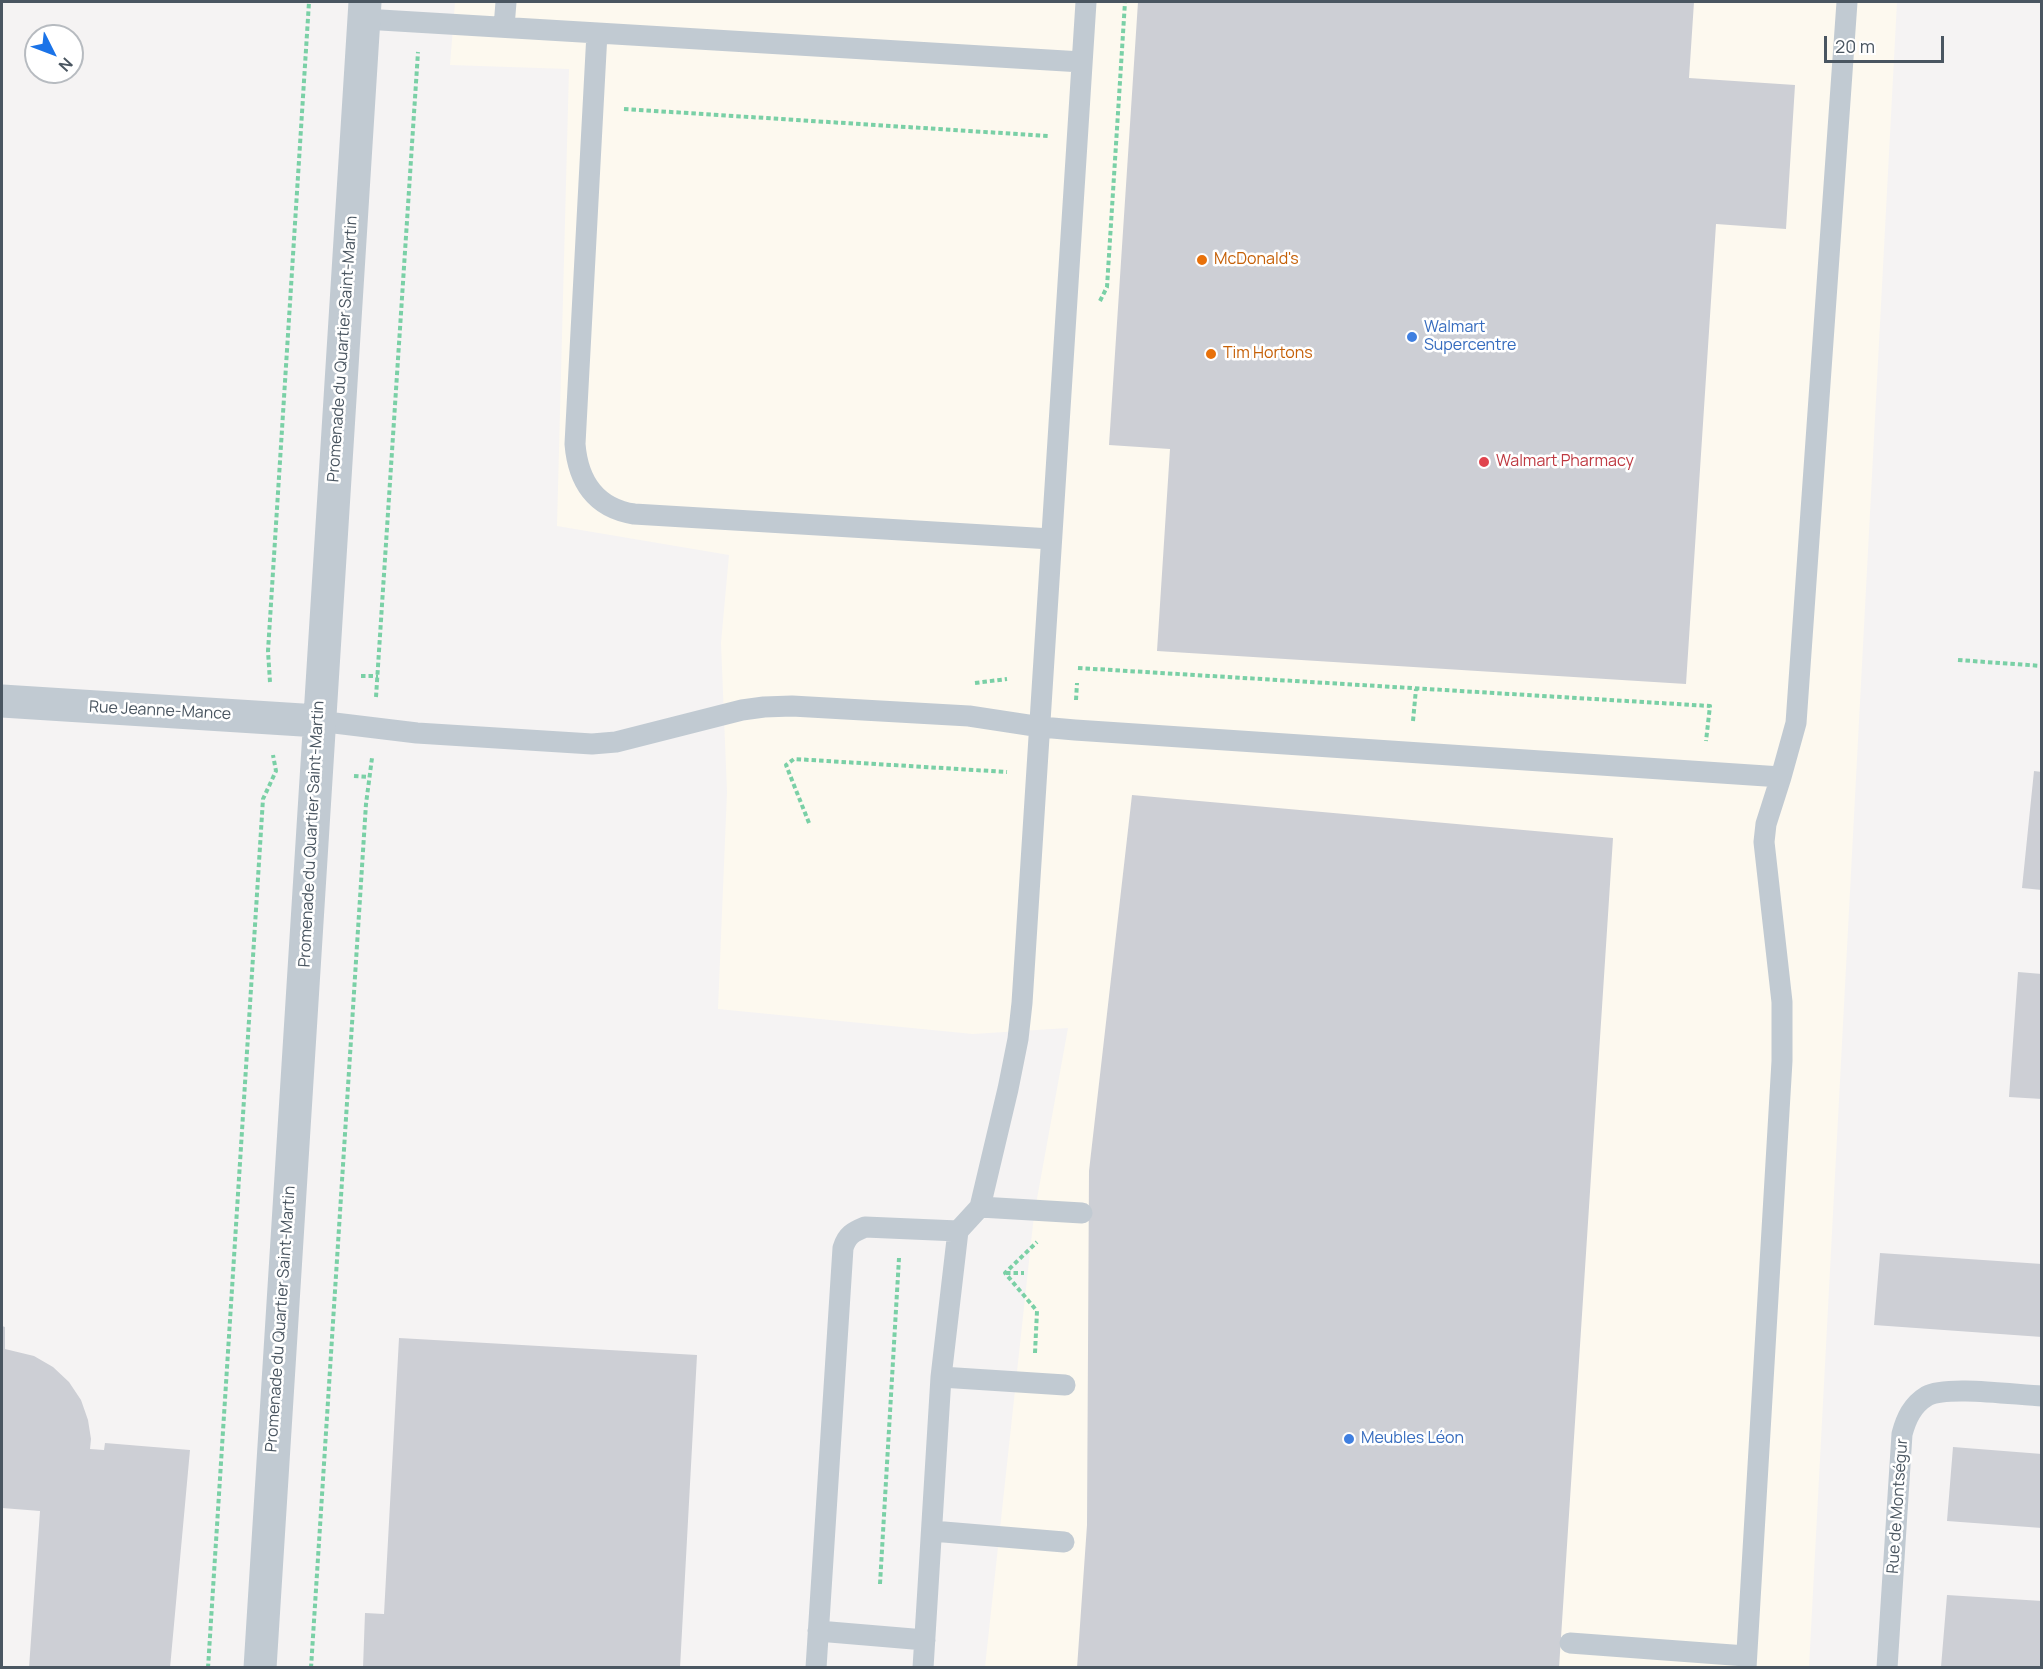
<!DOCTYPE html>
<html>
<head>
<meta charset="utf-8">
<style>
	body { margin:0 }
	#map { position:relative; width:2043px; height:1669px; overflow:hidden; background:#f5f3f3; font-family:Manrope,sans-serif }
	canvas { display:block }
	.frame { position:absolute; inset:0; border:3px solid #4a5661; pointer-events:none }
	.north { position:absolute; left:24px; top:24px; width:60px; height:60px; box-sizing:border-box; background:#fff; border:2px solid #b7bbc0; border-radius:50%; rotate:132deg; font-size:16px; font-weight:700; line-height:24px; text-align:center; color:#4a5661 }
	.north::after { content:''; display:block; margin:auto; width:21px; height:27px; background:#1a73e8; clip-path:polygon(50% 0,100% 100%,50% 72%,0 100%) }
	.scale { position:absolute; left:1824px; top:36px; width:120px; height:27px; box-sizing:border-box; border:3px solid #4a5661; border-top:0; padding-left:8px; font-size:18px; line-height:21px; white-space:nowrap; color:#4a5661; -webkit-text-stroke:4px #fff; paint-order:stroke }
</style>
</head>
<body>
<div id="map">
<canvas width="2043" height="1669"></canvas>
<div class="frame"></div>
<div class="north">N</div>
<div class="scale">20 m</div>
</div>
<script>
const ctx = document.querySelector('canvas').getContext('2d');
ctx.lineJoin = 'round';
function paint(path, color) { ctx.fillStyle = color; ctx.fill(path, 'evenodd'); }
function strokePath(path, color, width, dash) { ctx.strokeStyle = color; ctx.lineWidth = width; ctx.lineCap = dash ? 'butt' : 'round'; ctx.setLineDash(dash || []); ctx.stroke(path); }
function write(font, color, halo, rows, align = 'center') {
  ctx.font = font + ' Manrope,sans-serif'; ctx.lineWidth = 5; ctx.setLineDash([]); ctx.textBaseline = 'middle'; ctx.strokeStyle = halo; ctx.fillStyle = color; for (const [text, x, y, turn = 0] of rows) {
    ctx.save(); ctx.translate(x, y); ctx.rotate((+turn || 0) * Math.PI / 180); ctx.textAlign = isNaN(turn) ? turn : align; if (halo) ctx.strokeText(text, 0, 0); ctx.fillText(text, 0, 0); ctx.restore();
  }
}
paint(new Path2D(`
	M 455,2 L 1897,2 L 1809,1667 L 985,1667 L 1034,1215 L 1068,1028 L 973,1034 L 718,1009 L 727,792 L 721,643 L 729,555 L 557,526 L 569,69 L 450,65 Z`), '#fdf9ef');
paint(new Path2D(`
	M 1138,2 L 1694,2 L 1689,78 L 1795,85 L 1786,229 L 1716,224 L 1686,684 L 1157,651 L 1170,449 L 1109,445 Z
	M 2034,771 L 2042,772 L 2042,890 L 2022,888 Z
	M 1132,795 L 1613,838 L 1559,1668 L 1077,1668 L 1087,1525 L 1089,1171 Z
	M 2018,972 L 2042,974 L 2042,1099 L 2009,1097 Z
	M 1880,1253 L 2042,1264 L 2042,1337 L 1874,1325 Z
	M 2,1326 L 5,1327 L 5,1349 L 34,1356 L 53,1367 L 69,1382 L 81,1400 L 88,1420 L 91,1439 L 90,1449 L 104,1450 L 105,1443 L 190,1450 L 170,1668 L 29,1668 L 40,1511 L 2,1508 Z
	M 399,1338 L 697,1355 L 680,1668 L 363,1668 L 365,1613 L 384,1614 Z
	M 1953,1447 L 2042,1454 L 2042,1528 L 1947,1521 Z
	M 1947,1595 L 2042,1601 L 2042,1668 L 1941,1667 Z`), '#cdcfd5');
strokePath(new Path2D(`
	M 624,109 L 1048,136
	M 1100,301 L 1107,287 L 1125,2
	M 1958,660 L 2042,666
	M 1078,668 L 1710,706 L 1706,741
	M 361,676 L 378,676
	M 270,682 L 268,651 L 309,2
	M 975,683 L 1007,679
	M 376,697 L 418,52
	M 1076,700 L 1077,683
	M 1413,721 L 1416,689
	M 354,776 L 369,777
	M 809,823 L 786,765 L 794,759 L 1007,772
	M 1006,1273 L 1024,1273
	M 1035,1353 L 1037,1311 L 1005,1273 L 1037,1242
	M 880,1584 L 899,1258
	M 208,1668 L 263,799 L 276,771 L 273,755
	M 311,1668 L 366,804 L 372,758`), '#7ad0a6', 4, [4.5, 3]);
strokePath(new Path2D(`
	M 364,19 L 1082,62
	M 504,27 L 506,2
	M 597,33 L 575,444 C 578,481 595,508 634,514 L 1051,539
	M 318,721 L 417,733 L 592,744 L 616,742 L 742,710 L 764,707 L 792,706 L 969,716 L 1041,727 L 1075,730 L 1781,777 L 1796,723 L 1847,2
	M 980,1207 L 1082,1213
	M 941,1377 L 1065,1385
	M 932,1531 L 1064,1542
	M 818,1631 L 925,1640
	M 1570,1643 L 1746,1656
	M 816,1668 L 843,1248 C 847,1235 853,1232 865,1227 L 958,1231
	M 923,1668 L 941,1377 L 958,1231 L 980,1207 L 1008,1089 L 1018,1039 L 1022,1003 L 1086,2
	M 1746,1668 L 1782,1061 L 1782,1002 L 1764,842 L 1766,824 L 1781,777
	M 1887,1668 L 1902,1434 C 1906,1419 1912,1405 1927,1396 C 1946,1385 2016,1395 2042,1396`), '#c1cad2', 21);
strokePath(new Path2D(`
	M 2,701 L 318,721
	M 260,1668 L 365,2`), '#c1cad2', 33);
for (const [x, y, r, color] of [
	[1202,260,6,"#e8710a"],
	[1412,337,6,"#3f7fe0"],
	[1211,354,6,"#e8710a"],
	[1484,462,6,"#e0444e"],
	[1349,1439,6,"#3f7fe0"]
]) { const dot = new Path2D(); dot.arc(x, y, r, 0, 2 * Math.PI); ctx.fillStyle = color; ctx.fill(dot); strokePath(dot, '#fff', 2); }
write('16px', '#c56008', '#fff', [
	["McDonald's",1214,260],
	["Tim Hortons",1223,354]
], 'left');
write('16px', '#366cbe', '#fff', [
	["Walmart",1424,328],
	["Supercentre",1424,346],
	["Meubles Léon",1361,1439]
], 'left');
write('16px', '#4a5661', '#fff', [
	["Promenade du Quartier Saint-Martin",343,349,-86],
	["Rue Jeanne-Mance",160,711,3],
	["Promenade du Quartier Saint-Martin",312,834,-87],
	["Promenade du Quartier Saint-Martin",281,1319,-86],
	["Rue de Montségur",1898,1506,-86]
]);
write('16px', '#be3a42', '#fff', [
	["Walmart Pharmacy",1496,462]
], 'left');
</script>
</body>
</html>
